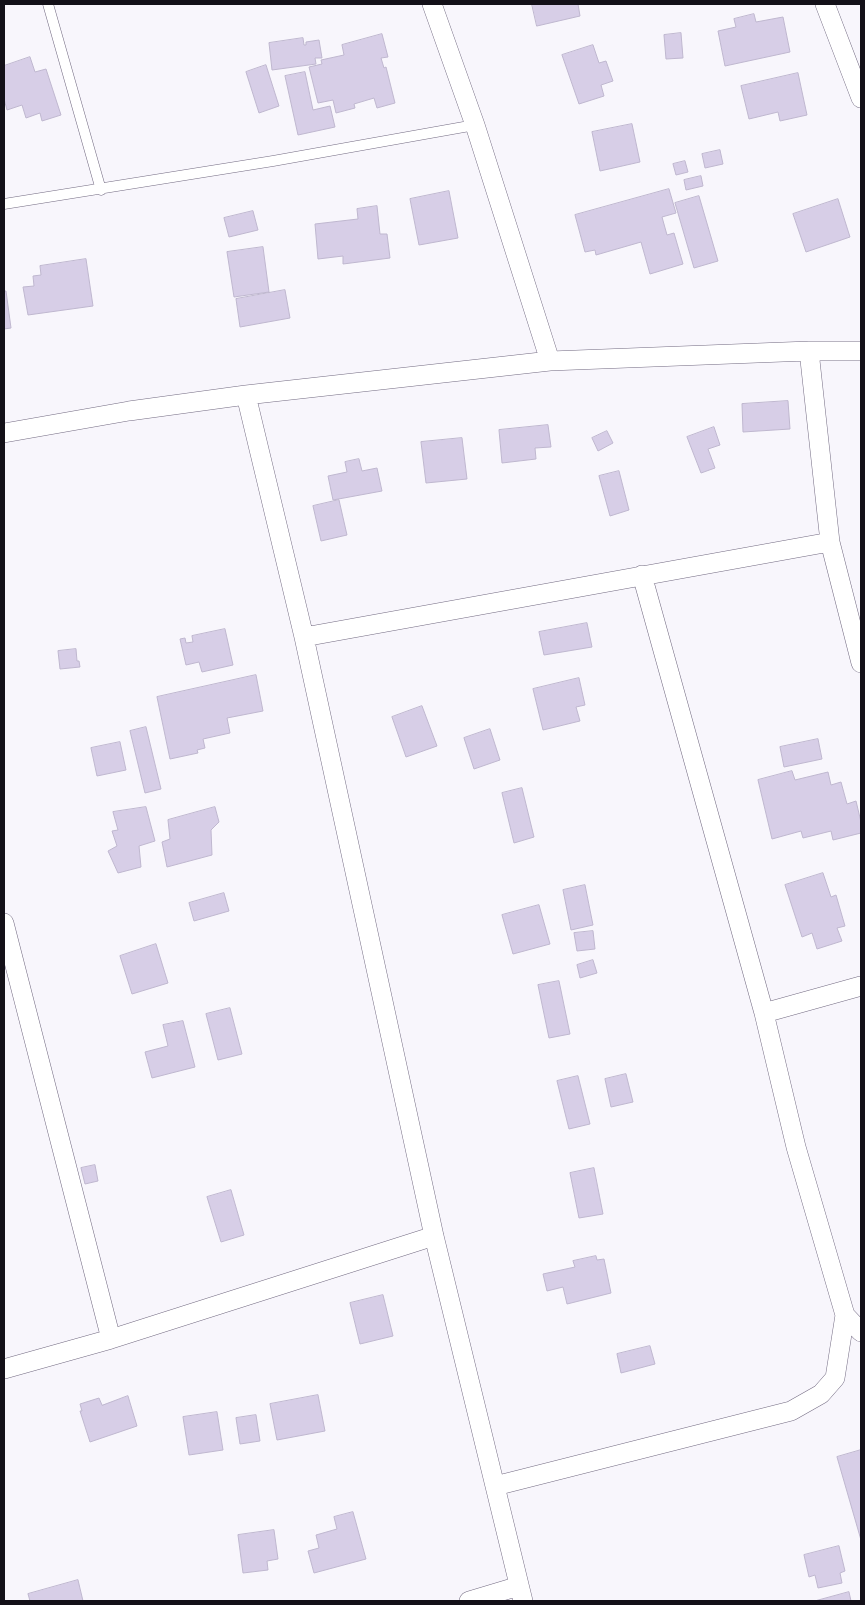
<!DOCTYPE html>
<html>
<head>
<meta charset="utf-8">
<style>
	body { margin:0 }
	#map { position:relative; width:865px; height:1605px; overflow:hidden; background:#f8f6fc; font-family:"Titillium Web",sans-serif }
	canvas { display:block }
	.frame { position:absolute; inset:0; border:5px solid #131018; pointer-events:none }
</style>
</head>
<body>
<div id="map">
<canvas width="865" height="1605"></canvas>
<div class="frame"></div>
</div>
<script>
const ctx = document.querySelector('canvas').getContext('2d');
ctx.lineJoin = 'round';
function paint(path, color) { ctx.fillStyle = color; ctx.fill(path, 'evenodd'); }
function strokePath(path, color, width, dash) { ctx.strokeStyle = color; ctx.lineWidth = width; ctx.lineCap = dash ? 'butt' : 'round'; ctx.setLineDash(dash || []); ctx.stroke(path); }
const building = new Path2D(`
	M 532,4 L 578,4 L 580,16 L 537,26 Z
	M 754,14 L 756,22 L 783,17 L 790,52 L 725,66 L 718,31 L 736,27 L 734,19 Z
	M 681,33 L 683,58 L 666,59 L 664,35 Z
	M 382,34 L 388,57 L 381,58 L 384,68 L 386,67 L 395,103 L 377,108 L 374,98 L 354,104 L 355,108 L 336,113 L 333,100 L 318,103 L 309,67 L 322,64 L 321,60 L 344,55 L 342,45 Z
	M 303,38 L 304,45 L 306,45 L 306,42 L 319,40 L 322,58 L 315,58 L 316,64 L 272,70 L 269,43 Z
	M 593,45 L 599,63 L 606,61 L 613,81 L 601,85 L 604,96 L 579,104 L 562,55 Z
	M 30,57 L 35,72 L 46,69 L 61,115 L 42,121 L 40,113 L 26,118 L 22,105 L 7,110 L 4,99 L 4,66 Z
	M 266,65 L 279,106 L 259,113 L 246,72 Z
	M 305,72 L 313,110 L 330,106 L 335,127 L 298,135 L 285,76 Z
	M 798,73 L 807,115 L 780,121 L 778,112 L 749,119 L 741,86 Z
	M 632,124 L 640,162 L 600,171 L 592,132 Z
	M 720,150 L 723,164 L 705,168 L 702,154 Z
	M 685,161 L 688,172 L 676,175 L 673,164 Z
	M 701,176 L 703,186 L 686,190 L 684,180 Z
	M 669,189 L 676,213 L 662,217 L 667,235 L 674,233 L 683,264 L 650,274 L 641,242 L 596,255 L 595,250 L 585,252 L 575,215 Z
	M 449,191 L 458,238 L 419,245 L 410,199 Z
	M 699,196 L 718,261 L 694,268 L 675,203 Z
	M 838,199 L 850,237 L 806,252 L 793,214 Z
	M 377,206 L 380,234 L 387,234 L 390,258 L 343,264 L 343,256 L 318,259 L 315,224 L 358,219 L 357,209 Z
	M 253,211 L 258,230 L 229,237 L 224,218 Z
	M 263,247 L 269,292 L 234,297 L 227,252 Z
	M 86,259 L 93,306 L 28,315 L 23,287 L 34,286 L 33,276 L 41,275 L 40,266 Z
	M 285,290 L 290,318 L 240,327 L 236,299 Z
	M 4,291 L 6,291 L 11,328 L 4,329 Z
	M 788,401 L 790,429 L 743,432 L 742,404 Z
	M 548,425 L 551,447 L 535,448 L 536,459 L 502,463 L 499,430 Z
	M 714,427 L 720,445 L 708,449 L 715,468 L 701,473 L 687,437 Z
	M 607,431 L 613,443 L 598,451 L 592,438 Z
	M 462,438 L 467,479 L 426,483 L 421,442 Z
	M 359,459 L 362,471 L 377,468 L 382,491 L 333,500 L 328,476 L 347,472 L 345,462 Z
	M 619,471 L 629,510 L 610,516 L 599,476 Z
	M 339,500 L 347,535 L 321,541 L 313,506 Z
	M 587,623 L 592,647 L 544,655 L 539,632 Z
	M 225,629 L 233,665 L 202,672 L 199,662 L 186,665 L 180,639 L 185,638 L 186,643 L 193,642 L 192,636 Z
	M 76,649 L 77,661 L 79,661 L 80,667 L 60,669 L 58,651 Z
	M 256,675 L 263,711 L 227,718 L 230,733 L 203,739 L 205,748 L 197,750 L 198,753 L 170,759 L 157,697 Z
	M 579,678 L 585,705 L 576,707 L 580,721 L 543,730 L 533,689 Z
	M 422,706 L 437,746 L 406,757 L 392,717 Z
	M 146,727 L 161,789 L 145,793 L 130,731 Z
	M 490,729 L 500,760 L 474,769 L 464,738 Z
	M 818,739 L 822,759 L 784,767 L 780,747 Z
	M 120,742 L 126,770 L 97,776 L 91,748 Z
	M 792,771 L 795,780 L 828,772 L 831,785 L 841,782 L 847,804 L 856,801 L 861,822 L 861,833 L 833,840 L 831,831 L 803,838 L 801,831 L 772,839 L 758,780 Z
	M 522,788 L 534,837 L 514,843 L 502,793 Z
	M 146,807 L 155,841 L 139,846 L 141,867 L 118,873 L 108,851 L 117,846 L 112,831 L 118,830 L 113,812 Z
	M 215,807 L 219,822 L 211,830 L 212,855 L 167,867 L 162,842 L 170,839 L 168,820 Z
	M 823,873 L 831,897 L 836,895 L 845,926 L 837,928 L 842,941 L 817,949 L 812,933 L 802,937 L 785,885 Z
	M 585,885 L 593,925 L 571,930 L 563,890 Z
	M 224,893 L 229,911 L 194,921 L 189,903 Z
	M 539,905 L 550,944 L 513,954 L 502,915 Z
	M 593,931 L 595,949 L 577,951 L 574,933 Z
	M 156,944 L 168,983 L 132,994 L 120,956 Z
	M 593,960 L 597,973 L 580,978 L 577,965 Z
	M 559,981 L 570,1034 L 549,1038 L 538,985 Z
	M 230,1008 L 242,1054 L 218,1060 L 206,1014 Z
	M 183,1021 L 195,1067 L 152,1078 L 145,1052 L 168,1046 L 163,1025 Z
	M 626,1074 L 633,1102 L 611,1107 L 605,1079 Z
	M 578,1076 L 590,1124 L 569,1129 L 557,1081 Z
	M 95,1165 L 98,1181 L 85,1184 L 81,1168 Z
	M 594,1168 L 603,1214 L 579,1218 L 570,1173 Z
	M 231,1190 L 244,1235 L 221,1242 L 207,1197 Z
	M 596,1256 L 597,1260 L 604,1259 L 611,1293 L 567,1304 L 563,1287 L 547,1291 L 543,1274 L 575,1267 L 573,1261 Z
	M 383,1295 L 393,1336 L 360,1344 L 350,1303 Z
	M 650,1346 L 655,1364 L 621,1373 L 617,1354 Z
	M 318,1395 L 325,1431 L 277,1440 L 270,1404 Z
	M 128,1396 L 137,1426 L 90,1442 L 80,1411 L 82,1411 L 80,1404 L 99,1398 L 102,1405 Z
	M 217,1412 L 223,1450 L 189,1455 L 183,1417 Z
	M 256,1415 L 260,1441 L 240,1444 L 236,1418 Z
	M 861,1450 L 861,1540 L 837,1457 Z
	M 353,1512 L 366,1559 L 314,1573 L 308,1551 L 319,1548 L 316,1535 L 337,1529 L 334,1517 Z
	M 274,1530 L 278,1559 L 267,1561 L 268,1570 L 243,1573 L 238,1535 Z
	M 839,1546 L 845,1571 L 840,1573 L 842,1583 L 818,1588 L 815,1575 L 809,1577 L 804,1555 Z
	M 78,1580 L 83,1601 L 30,1601 L 28,1594 Z
	M 849,1592 L 851,1601 L 815,1601 Z`);
paint(building, '#d7cee7');
strokePath(building, '#bfb7cf', 1);
const service = new Path2D(`
	M 48,4 L 101,190
	M 4,204 L 273,161 L 475,125`);
const minor = new Path2D(`
	M 432,4 L 475,125 L 550,361
	M 825,4 L 861,98
	M 809,351 L 830,542 L 861,663
	M 246,395 L 304,637 L 434,1236 L 523,1601
	M 4,433 L 129,411 L 246,395 L 550,361 L 809,351 L 861,351
	M 304,637 L 830,542
	M 4,923 L 111,1339
	M 764,1013 L 861,986
	M 845,1315 L 861,1332
	M 4,1369 L 111,1339 L 434,1236
	M 495,1486 L 791,1411 L 821,1394 L 835,1378 L 845,1315 L 796,1147 L 764,1013 L 642,575
	M 469,1601 L 519,1586`);
strokePath(service, '#736b82', 11);
strokePath(minor, '#736b82', 20);
strokePath(service, '#fff', 10);
strokePath(minor, '#fff', 19);
</script>
</body>
</html>
